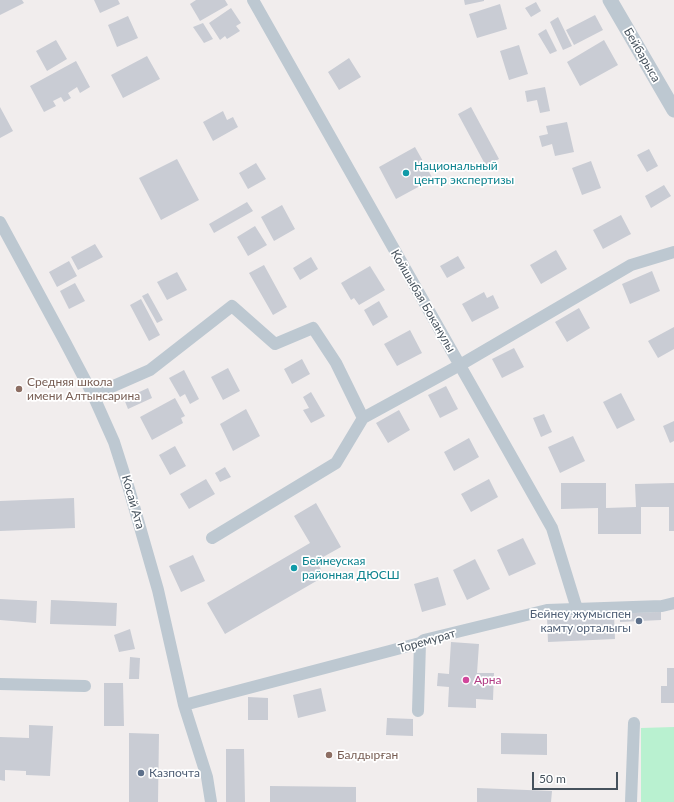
<!DOCTYPE html>
<html>
<head>
<meta charset="utf-8">
<style>
	body { margin:0 }
	#map { position:relative; width:674px; height:802px; overflow:hidden; background:#f1eded; font-family:Lato,sans-serif }
	canvas { display:block }
	.scale { position:absolute; left:532px; top:772px; width:86px; height:18px; box-sizing:border-box; border:2px solid #45515c; border-top:0; padding-left:5px; font-size:12px; line-height:14px; white-space:nowrap; color:#45515c; -webkit-text-stroke:3px #fff; paint-order:stroke }
</style>
</head>
<body>
<div id="map">
<canvas width="674" height="802"></canvas>
<div class="scale">50 m</div>
</div>
<script>
const ctx = document.querySelector('canvas').getContext('2d');
ctx.lineJoin = 'round';
function paint(path, color) { ctx.fillStyle = color; ctx.fill(path, 'evenodd'); }
function strokePath(path, color, width, dash) { ctx.strokeStyle = color; ctx.lineWidth = width; ctx.lineCap = dash ? 'butt' : 'round'; ctx.setLineDash(dash || []); ctx.stroke(path); }
function write(font, color, halo, rows, align = 'center') {
  ctx.font = font + ' Lato,sans-serif'; ctx.lineWidth = 3.5; ctx.setLineDash([]); ctx.textBaseline = 'middle'; ctx.strokeStyle = halo; ctx.fillStyle = color; for (const [text, x, y, turn = 0] of rows) {
    ctx.save(); ctx.translate(x, y); ctx.rotate((+turn || 0) * Math.PI / 180); ctx.textAlign = isNaN(turn) ? turn : align; if (halo) ctx.strokeText(text, 0, 0); ctx.fillText(text, 0, 0); ctx.restore();
  }
}
paint(new Path2D(`
	M 674,727 L 674,802 L 641,802 L 641,728 Z`), '#b9f1d0');
paint(new Path2D(`
	M 0,0 L 22,0 L 24,3 L 0,15 Z
	M 94,0 L 118,0 L 120,4 L 100,13 Z
	M 196,0 L 225,0 L 228,5 L 200,21 L 190,4 Z
	M 464,0 L 484,0 L 484,1 L 465,5 Z
	M 536,2 L 541,11 L 531,17 L 525,8 Z
	M 500,4 L 507,29 L 477,38 L 469,14 Z
	M 231,8 L 241,23 L 236,26 L 240,31 L 227,39 L 225,36 L 220,40 L 209,23 Z
	M 595,15 L 603,30 L 574,45 L 566,30 Z
	M 128,16 L 138,38 L 117,47 L 108,25 Z
	M 558,17 L 572,46 L 563,50 L 550,22 Z
	M 203,23 L 213,39 L 204,43 L 193,27 Z
	M 546,29 L 557,51 L 550,54 L 538,34 Z
	M 56,40 L 67,59 L 47,71 L 36,51 Z
	M 604,40 L 618,65 L 580,86 L 567,62 Z
	M 519,45 L 528,74 L 509,80 L 500,51 Z
	M 147,56 L 160,79 L 123,98 L 111,75 Z
	M 349,58 L 361,77 L 339,90 L 328,72 Z
	M 76,61 L 90,87 L 80,93 L 77,87 L 68,93 L 71,98 L 64,102 L 61,97 L 53,101 L 56,106 L 44,112 L 30,86 Z
	M 545,87 L 550,111 L 540,113 L 537,100 L 527,102 L 525,91 Z
	M 0,107 L 13,131 L 0,138 Z
	M 471,107 L 499,159 L 486,166 L 458,114 Z
	M 223,111 L 227,120 L 233,117 L 238,127 L 213,141 L 203,122 Z
	M 567,122 L 574,152 L 555,156 L 552,144 L 542,147 L 539,136 L 548,134 L 546,126 Z
	M 415,147 L 433,179 L 396,199 L 379,167 Z
	M 649,149 L 658,166 L 647,172 L 637,155 Z
	M 177,159 L 199,200 L 161,220 L 139,178 Z
	M 591,161 L 601,188 L 582,195 L 572,168 Z
	M 256,163 L 266,179 L 248,189 L 239,173 Z
	M 664,185 L 671,196 L 651,208 L 645,196 Z
	M 247,202 L 253,211 L 214,233 L 209,224 Z
	M 282,205 L 295,229 L 274,241 L 261,217 Z
	M 621,215 L 631,234 L 603,249 L 593,230 Z
	M 255,226 L 267,245 L 248,256 L 237,237 Z
	M 95,244 L 103,257 L 78,270 L 71,257 Z
	M 556,250 L 567,269 L 541,284 L 530,265 Z
	M 458,256 L 465,268 L 447,278 L 440,266 Z
	M 311,257 L 318,269 L 300,280 L 293,268 Z
	M 69,261 L 77,276 L 57,287 L 49,272 Z
	M 264,265 L 287,307 L 273,315 L 249,273 Z
	M 370,266 L 385,290 L 359,305 L 354,298 L 351,300 L 341,283 Z
	M 652,271 L 660,291 L 630,304 L 622,284 Z
	M 177,272 L 187,290 L 167,300 L 157,282 Z
	M 75,283 L 85,301 L 69,309 L 60,291 Z
	M 484,292 L 487,298 L 493,295 L 499,308 L 472,322 L 462,304 Z
	M 148,293 L 163,320 L 157,323 L 142,296 Z
	M 141,299 L 160,335 L 149,341 L 130,305 Z
	M 379,301 L 388,317 L 373,326 L 364,310 Z
	M 579,308 L 590,328 L 567,342 L 555,322 Z
	M 674,327 L 674,349 L 658,358 L 648,341 Z
	M 410,330 L 422,353 L 397,366 L 384,344 Z
	M 514,348 L 524,367 L 502,378 L 492,359 Z
	M 302,359 L 310,374 L 292,384 L 284,369 Z
	M 228,368 L 240,391 L 223,400 L 211,377 Z
	M 184,370 L 199,399 L 190,404 L 185,394 L 180,397 L 169,378 Z
	M 446,386 L 458,409 L 440,418 L 428,395 Z
	M 148,388 L 152,398 L 128,409 L 124,399 Z
	M 311,392 L 325,416 L 311,423 L 303,410 L 309,408 L 303,397 Z
	M 621,393 L 635,420 L 617,429 L 603,402 Z
	M 175,398 L 185,416 L 181,418 L 183,423 L 152,440 L 140,417 Z
	M 246,409 L 260,436 L 233,451 L 220,424 Z
	M 399,410 L 410,430 L 388,443 L 376,423 Z
	M 544,414 L 552,432 L 541,437 L 533,418 Z
	M 674,421 L 674,441 L 670,443 L 663,426 Z
	M 573,436 L 585,461 L 560,473 L 548,447 Z
	M 469,438 L 479,457 L 454,471 L 444,452 Z
	M 175,446 L 186,466 L 170,475 L 159,455 Z
	M 225,467 L 231,477 L 220,482 L 215,473 Z
	M 206,479 L 215,494 L 189,509 L 180,494 Z
	M 489,479 L 498,497 L 471,512 L 461,494 Z
	M 561,483 L 606,483 L 606,508 L 636,507 L 635,484 L 674,483 L 674,531 L 669,531 L 669,507 L 641,507 L 641,534 L 598,534 L 598,508 L 561,509 Z
	M 74,498 L 75,528 L 0,531 L 0,501 Z
	M 316,503 L 341,547 L 316,561 L 325,576 L 225,634 L 207,603 L 310,543 L 294,516 Z
	M 523,538 L 536,564 L 509,576 L 497,550 Z
	M 193,555 L 205,581 L 181,592 L 169,566 Z
	M 475,559 L 490,589 L 467,600 L 453,570 Z
	M 438,577 L 446,605 L 422,612 L 414,584 Z
	M 0,599 L 37,601 L 36,623 L 0,620 Z
	M 51,600 L 117,603 L 116,626 L 50,624 Z
	M 661,612 L 661,620 L 620,622 L 620,613 Z
	M 614,614 L 615,639 L 548,642 L 547,617 Z
	M 130,629 L 135,649 L 119,652 L 114,635 Z
	M 451,642 L 479,644 L 477,673 L 494,673 L 493,700 L 476,699 L 476,708 L 448,707 L 449,687 L 437,686 L 438,673 L 449,674 Z
	M 130,657 L 140,658 L 139,679 L 129,679 Z
	M 667,668 L 674,668 L 674,703 L 661,703 L 661,686 L 667,686 Z
	M 104,683 L 123,683 L 124,726 L 104,726 Z
	M 321,688 L 326,711 L 298,718 L 293,695 Z
	M 248,697 L 268,698 L 268,720 L 248,720 Z
	M 387,718 L 413,719 L 413,736 L 386,735 Z
	M 29,725 L 53,726 L 50,776 L 26,775 L 26,771 L 5,770 L 5,781 L 0,780 L 0,737 L 29,738 Z
	M 129,733 L 159,734 L 158,802 L 129,802 Z
	M 501,733 L 547,734 L 547,755 L 501,754 Z
	M 226,749 L 244,749 L 245,802 L 226,802 Z
	M 270,786 L 356,787 L 356,802 L 270,802 Z
	M 477,788 L 552,791 L 551,802 L 477,802 Z`), '#c9ccd4');
strokePath(new Path2D(`
	M 253,0 L 552,528 L 577,609
	M 0,222 L 64,340 L 93,395 L 114,442 L 129,489 L 158,590 L 184,705 L 207,777 L 211,802
	M 93,395 L 150,370 L 232,306 L 275,344 L 313,328 L 336,363 L 363,418 L 336,463 L 212,538
	M 363,418 L 460,365 L 631,265 L 674,252
	M 0,684 L 85,686
	M 184,705 L 420,643 L 424,640 L 547,610 L 662,606 L 674,603
	M 418,711 L 420,643
	M 631,802 L 634,723`), '#bdc8d1', 12);
strokePath(new Path2D(`
	M 610,0 L 674,110`), '#bdc8d1', 15);
for (const [x, y, r, color] of [
	[406,173,4,"#0f9aa8"],
	[19,389,4,"#8d6e63"],
	[294,568,4,"#0f9aa8"],
	[639,621,4,"#5c6f8a"],
	[466,680,4,"#d1479c"],
	[329,755,4,"#8d6e63"],
	[141,773,4,"#5c6f8a"]
]) { const dot = new Path2D(); dot.arc(x, y, r, 0, 2 * Math.PI); ctx.fillStyle = color; ctx.fill(dot); strokePath(dot, '#fff', 1.5); }
write('12px', '#45515c', '#fff', [
	["Бейбарыса",642,55,60],
	["Койшыбая Боканулы",423,301,60],
	["Косай Ата",133,502,74],
	["Торемурат",427,641,-16]
]);
write('12px', '#0d838f', '#fff', [
	["Национальный",414,166],
	["центр экспертизы",414,180],
	["Бейнеуская",302,561],
	["районная ДЮСШ",302,575]
], 'left');
write('12px', '#785e54', '#fff', [
	["Средняя школа",27,382],
	["имени Алтынсарина",27,396],
	["Балдырған",337,755]
], 'left');
write('12px', '#4e5e75', '#fff', [
	["Бейнеу жумыспен",631,614],
	["камту орталыгы",631,628],
	["Казпочта",149,773,"left"]
], 'right');
write('12px', '#b23c85', '#fff', [
	["Арна",474,680]
], 'left');
</script>
</body>
</html>
